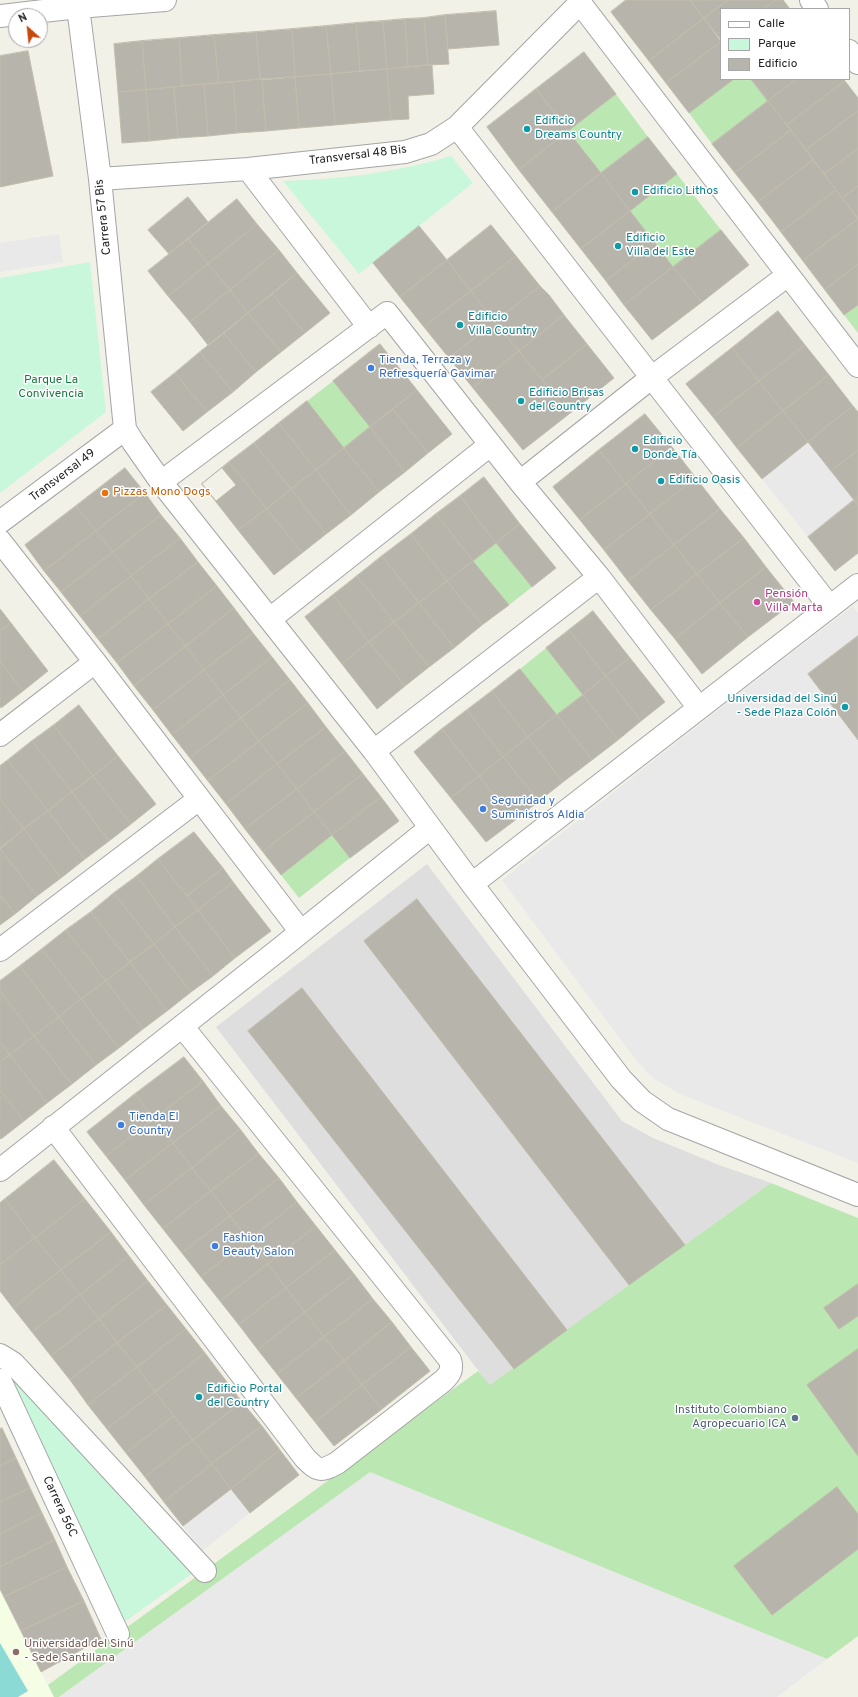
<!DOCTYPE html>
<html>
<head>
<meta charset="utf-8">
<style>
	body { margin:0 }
	#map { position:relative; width:858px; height:1697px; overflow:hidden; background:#f1f1e8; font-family:Overpass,sans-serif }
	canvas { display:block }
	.legend { position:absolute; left:720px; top:8px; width:130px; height:72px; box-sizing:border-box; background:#fff; border:1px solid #a6a6a6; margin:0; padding:5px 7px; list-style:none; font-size:12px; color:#212121 }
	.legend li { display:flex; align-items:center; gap:8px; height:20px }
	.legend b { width:20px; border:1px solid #a6a6a6 }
	.north { position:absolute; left:8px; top:8px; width:40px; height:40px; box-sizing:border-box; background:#fff; border:1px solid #a6a6a6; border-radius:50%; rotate:333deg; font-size:11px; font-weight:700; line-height:16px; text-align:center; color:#212121 }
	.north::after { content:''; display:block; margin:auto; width:14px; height:18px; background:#c5480d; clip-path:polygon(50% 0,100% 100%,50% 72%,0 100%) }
</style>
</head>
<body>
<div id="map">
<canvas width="858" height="1697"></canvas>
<ul class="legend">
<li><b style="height:5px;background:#fff"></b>Calle</li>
<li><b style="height:11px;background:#c9f7dc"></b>Parque</li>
<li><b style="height:11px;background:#b6b4ab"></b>Edificio</li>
</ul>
<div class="north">N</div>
</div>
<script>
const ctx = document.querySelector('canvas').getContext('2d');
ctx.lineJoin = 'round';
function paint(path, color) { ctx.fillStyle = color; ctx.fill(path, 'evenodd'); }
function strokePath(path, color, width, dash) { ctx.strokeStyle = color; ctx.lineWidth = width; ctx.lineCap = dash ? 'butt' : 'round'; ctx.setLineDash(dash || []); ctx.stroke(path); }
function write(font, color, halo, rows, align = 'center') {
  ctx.font = font + ' Overpass,sans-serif'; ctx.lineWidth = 3; ctx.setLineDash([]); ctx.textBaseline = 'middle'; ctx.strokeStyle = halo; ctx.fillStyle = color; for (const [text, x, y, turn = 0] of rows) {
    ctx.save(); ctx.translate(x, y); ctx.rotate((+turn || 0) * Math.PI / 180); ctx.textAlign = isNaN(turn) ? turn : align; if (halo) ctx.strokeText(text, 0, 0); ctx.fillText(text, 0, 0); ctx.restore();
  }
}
paint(new Path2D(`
	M 427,864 L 622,1121 L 653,1138 L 719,1165 L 771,1183 L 490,1386 L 216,1027 Z`), '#dfdede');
paint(new Path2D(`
	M 0,1589 L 41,1672 L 54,1697 L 0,1697 Z`), '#f5fde5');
paint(new Path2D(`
	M 734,79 L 751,79 L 768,101 L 712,144 L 689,113 Z
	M 616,94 L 648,137 L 601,173 L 568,131 Z
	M 677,174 L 721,230 L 673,267 L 630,211 Z
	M 858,305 L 858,333 L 844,315 Z
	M 333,381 L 370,427 L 344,448 L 307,401 Z
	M 496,543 L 532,587 L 509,605 L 473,561 Z
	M 546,648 L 583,695 L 557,715 L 520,669 Z
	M 332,835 L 350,858 L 299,898 L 281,875 Z
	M 771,1183 L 858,1218 L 858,1636 L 827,1659 L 370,1473 L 59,1697 L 54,1697 L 48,1685 L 478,1371 L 490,1385 Z`), '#bbe7b2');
paint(new Path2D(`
	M 451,156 L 473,183 L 359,274 L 283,181 C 340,179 396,173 451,156 Z
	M 90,262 L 106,412 L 0,493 L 0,278 Z
	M 4,1370 L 197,1570 L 120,1625 Z`), '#c9f7dc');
paint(new Path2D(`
	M 0,1643 L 28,1691 L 18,1697 L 0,1697 Z`), '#8cdad5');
paint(new Path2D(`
	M 59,234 L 63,262 L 0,272 L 0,243 Z
	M 808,442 L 854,500 L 808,537 L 762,479 Z
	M 853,606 L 858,613 L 858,636 L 808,674 L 858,740 L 858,1163 L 682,1095 L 654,1079 L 636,1060 L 502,880 L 773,667 Z
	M 370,1472 L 827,1659 L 777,1697 L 59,1697 Z
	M 231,1489 L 250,1513 L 202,1551 L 183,1526 Z`), '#e9e9e9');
const building = new Path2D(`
	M 626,0 L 690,0 L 704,18 L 649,61 L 611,12 Z
	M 690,0 L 728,0 L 704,18 Z
	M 728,0 L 776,0 L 764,9 L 721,9 L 721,40 L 704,18 Z
	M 776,0 L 783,0 L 790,9 L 764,9 Z
	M 496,11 L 499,45 L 448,49 L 445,15 Z
	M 445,15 L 449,64 L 428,65 L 424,18 Z
	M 424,18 L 428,65 L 408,67 L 405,19 Z
	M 704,18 L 721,42 L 666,83 L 649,61 Z
	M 405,19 L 408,67 L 387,69 L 383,21 Z
	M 383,21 L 387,69 L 360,71 L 356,23 Z
	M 356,23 L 360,71 L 331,74 L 326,26 Z
	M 326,26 L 331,74 L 295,77 L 292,29 Z
	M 292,29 L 295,77 L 260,79 L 256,32 Z
	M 256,32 L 260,79 L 219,83 L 214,35 Z
	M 214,35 L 219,83 L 182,86 L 179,38 Z
	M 179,38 L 182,86 L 146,90 L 142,41 Z
	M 142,41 L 146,90 L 118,92 L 114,44 Z
	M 721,42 L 721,79 L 734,79 L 689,113 L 666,83 Z
	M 28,51 L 53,176 L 0,187 L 0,56 Z
	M 584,52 L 616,94 L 568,131 L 536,89 Z
	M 432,65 L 434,94 L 408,96 L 409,119 L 391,120 L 387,69 Z
	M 387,69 L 391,120 L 335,125 L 331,74 Z
	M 331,74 L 335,125 L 299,128 L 295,77 Z
	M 295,77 L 299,128 L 266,131 L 262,80 Z
	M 260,79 L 262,80 L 266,131 L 237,133 L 233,82 Z
	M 751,79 L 797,79 L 768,101 Z
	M 797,79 L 843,79 L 845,81 L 787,125 L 768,101 Z
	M 845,81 L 858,98 L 858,111 L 806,150 L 787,125 Z
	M 233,82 L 237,133 L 208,136 L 204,84 Z
	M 204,84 L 208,136 L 178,138 L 174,87 Z
	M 174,87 L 178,138 L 150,141 L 146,90 Z
	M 536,89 L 568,131 L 519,170 L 487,127 Z
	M 146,90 L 150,141 L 122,143 L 118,92 Z
	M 768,101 L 791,130 L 735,173 L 712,144 Z
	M 858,111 L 858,149 L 824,174 L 806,150 Z
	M 791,130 L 813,160 L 758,202 L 735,173 Z
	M 568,131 L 601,173 L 552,212 L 519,170 Z
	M 648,137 L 677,174 L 630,211 L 601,173 Z
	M 858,149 L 858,186 L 842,198 L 824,174 Z
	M 813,160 L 836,190 L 781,232 L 758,202 Z
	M 601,173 L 630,211 L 581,249 L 552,212 Z
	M 858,186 L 858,218 L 842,198 Z
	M 836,190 L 858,219 L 803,261 L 781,232 Z
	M 188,197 L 208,222 L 169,254 L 148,230 Z
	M 237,199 L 257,224 L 208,264 L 188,239 Z
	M 630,211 L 655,243 L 606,281 L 581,249 Z
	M 858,219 L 858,264 L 825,290 L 803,261 Z
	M 257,224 L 279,250 L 230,290 L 208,264 Z
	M 491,225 L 516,256 L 471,291 L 447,260 Z
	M 419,226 L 447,260 L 400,297 L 373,263 Z
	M 721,230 L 749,265 L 702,302 L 673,267 Z
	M 188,239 L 208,264 L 168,296 L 148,271 Z
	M 655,243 L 673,267 L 624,305 L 606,281 Z
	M 279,250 L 297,273 L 248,313 L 230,290 Z
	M 516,256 L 540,286 L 495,322 L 471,291 Z
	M 447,260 L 471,291 L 424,327 L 400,297 Z
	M 208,264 L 230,290 L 190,322 L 168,296 Z
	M 858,264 L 858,305 L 844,315 L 825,290 Z
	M 673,267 L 702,302 L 652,340 L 624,305 Z
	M 297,273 L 330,313 L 305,333 L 272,294 Z
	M 540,286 L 549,295 L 564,315 L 519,351 L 495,322 Z
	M 230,290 L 248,313 L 208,345 L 190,322 Z
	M 471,291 L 495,322 L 449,358 L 424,327 Z
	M 272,294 L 305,333 L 281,352 L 248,313 Z
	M 778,311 L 805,345 L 759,381 L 732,348 Z
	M 248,313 L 281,352 L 256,372 L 224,333 Z
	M 564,315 L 587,344 L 542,380 L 519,351 Z
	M 495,322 L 519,351 L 473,388 L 449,358 Z
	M 224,333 L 256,372 L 233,392 L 200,352 Z
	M 380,344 L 417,390 L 370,427 L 333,381 Z
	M 587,344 L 614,378 L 569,414 L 542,380 Z
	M 805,345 L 829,375 L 783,411 L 759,381 Z
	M 732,348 L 759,381 L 713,417 L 686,384 Z
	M 519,351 L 569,414 L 523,450 L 473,388 Z
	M 200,352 L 233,392 L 207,412 L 175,373 Z
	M 175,373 L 207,412 L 183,431 L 151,392 Z
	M 829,375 L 853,406 L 808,442 L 783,411 Z
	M 759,381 L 783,411 L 737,448 L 713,417 Z
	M 417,390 L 452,434 L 428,453 L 393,409 Z
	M 307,401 L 344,448 L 316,470 L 279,423 Z
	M 853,406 L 858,412 L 858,450 L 831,471 L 808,442 Z
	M 393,409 L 428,453 L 405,472 L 370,427 Z
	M 783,411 L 808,442 L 762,479 L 737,448 Z
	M 645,414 L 672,447 L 626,484 L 599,450 Z
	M 279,423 L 316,470 L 291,489 L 254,443 Z
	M 370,427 L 405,472 L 379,492 L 344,448 Z
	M 254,443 L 291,489 L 267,509 L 229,462 Z
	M 672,447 L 696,478 L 650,514 L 626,484 Z
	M 344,448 L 379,492 L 351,515 L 316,470 Z
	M 599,450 L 626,484 L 580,520 L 553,487 Z
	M 858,450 L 858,497 L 854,500 L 831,471 Z
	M 229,462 L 267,509 L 238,530 L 202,484 Z
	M 125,468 L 145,493 L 96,531 L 76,506 Z
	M 222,468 L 236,485 L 216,501 L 202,484 Z
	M 316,470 L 351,515 L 326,534 L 291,489 Z
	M 484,477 L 520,524 L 496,543 L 460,496 Z
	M 696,478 L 720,509 L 674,545 L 650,514 Z
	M 626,484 L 650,514 L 604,550 L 580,520 Z
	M 291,489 L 326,534 L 302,553 L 267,509 Z
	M 145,493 L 161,515 L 113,552 L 96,531 Z
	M 460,496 L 496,543 L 473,561 L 436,514 Z
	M 858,497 L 858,506 L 854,500 Z
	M 854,500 L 858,506 L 858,553 L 835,571 L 808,537 Z
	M 76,506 L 96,531 L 44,571 L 25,545 Z
	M 267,509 L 302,553 L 274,575 L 238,530 Z
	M 720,509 L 744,538 L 697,574 L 674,545 Z
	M 436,514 L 473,561 L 447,581 L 411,534 Z
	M 650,514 L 674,545 L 628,581 L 604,550 Z
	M 161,515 L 180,538 L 131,576 L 113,552 Z
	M 520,524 L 556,568 L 532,587 L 496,543 Z
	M 96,531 L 113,552 L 61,592 L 44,571 Z
	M 411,534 L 447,581 L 419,603 L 382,556 Z
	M 180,538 L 198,562 L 149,599 L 131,576 Z
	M 744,538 L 766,567 L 720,603 L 697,574 Z
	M 674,545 L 697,574 L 651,610 L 628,581 Z
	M 113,552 L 131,576 L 80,616 L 61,592 Z
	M 382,556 L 419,603 L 394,622 L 357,576 Z
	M 473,561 L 509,605 L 482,625 L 447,581 Z
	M 198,562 L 217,586 L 168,624 L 149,599 Z
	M 766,567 L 794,602 L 748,637 L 720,603 Z
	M 697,574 L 720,603 L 675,639 L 651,610 Z
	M 131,576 L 149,599 L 98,639 L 80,616 Z
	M 357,576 L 394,622 L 369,642 L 333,595 Z
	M 447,581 L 482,625 L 454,648 L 419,603 Z
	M 217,586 L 234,608 L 186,646 L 168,624 Z
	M 333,595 L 369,642 L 342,664 L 305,617 Z
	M 149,599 L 168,624 L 117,663 L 98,639 Z
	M 419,603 L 454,648 L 429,667 L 394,622 Z
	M 720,603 L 748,637 L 702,674 L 675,639 Z
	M 234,608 L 253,633 L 204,670 L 186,646 Z
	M 0,609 L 11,623 L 0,631 Z
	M 593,611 L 630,658 L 606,676 L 569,630 Z
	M 394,622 L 429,667 L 405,686 L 369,642 Z
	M 11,623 L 48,671 L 23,691 L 0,661 L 0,631 Z
	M 168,624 L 186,646 L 134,686 L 117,663 Z
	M 569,630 L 606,676 L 583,695 L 546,648 Z
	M 253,633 L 272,657 L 223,695 L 204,670 Z
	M 858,636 L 858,740 L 808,674 Z
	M 369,642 L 405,686 L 377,709 L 342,664 Z
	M 186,646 L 204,670 L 153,710 L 134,686 Z
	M 272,657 L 290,680 L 241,718 L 223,695 Z
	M 630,658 L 665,702 L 641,721 L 606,676 Z
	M 0,661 L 23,691 L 1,708 L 0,706 Z
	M 520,669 L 557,715 L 528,737 L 492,691 Z
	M 204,670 L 223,695 L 172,735 L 153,710 Z
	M 606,676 L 641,721 L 618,740 L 583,695 Z
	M 290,680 L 308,703 L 259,741 L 241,718 Z
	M 492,691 L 528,737 L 503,757 L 467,710 Z
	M 223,695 L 241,718 L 190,758 L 172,735 Z
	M 583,695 L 618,740 L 592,760 L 557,715 Z
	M 308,703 L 326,727 L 277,764 L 259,741 Z
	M 79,705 L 118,756 L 93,776 L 54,725 Z
	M 467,710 L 503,757 L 479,776 L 442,729 Z
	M 557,715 L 592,760 L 563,782 L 528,737 Z
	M 241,718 L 259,741 L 208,781 L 190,758 Z
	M 54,725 L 93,776 L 72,792 L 32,741 Z
	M 326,727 L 345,751 L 297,789 L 277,764 Z
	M 442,729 L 479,776 L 451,798 L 414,752 Z
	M 528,737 L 563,782 L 539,801 L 503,757 Z
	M 32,741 L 72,792 L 48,811 L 8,760 Z
	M 259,741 L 277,764 L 226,804 L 208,781 Z
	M 345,751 L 363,774 L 314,812 L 297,789 Z
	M 118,756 L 156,804 L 131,824 L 93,776 Z
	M 503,757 L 539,801 L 514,821 L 479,776 Z
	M 8,760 L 48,811 L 24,829 L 0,799 L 0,766 Z
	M 277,764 L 297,789 L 245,829 L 226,804 Z
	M 363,774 L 381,797 L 332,835 L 314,812 Z
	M 93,776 L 131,824 L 109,841 L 72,792 Z
	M 479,776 L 514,821 L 486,842 L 451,798 Z
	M 297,789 L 314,812 L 263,852 L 245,829 Z
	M 72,792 L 109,841 L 85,859 L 48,811 Z
	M 381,797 L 399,821 L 350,858 L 332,835 Z
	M 0,799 L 24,829 L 0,848 Z
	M 48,811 L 85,859 L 61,878 L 24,829 Z
	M 314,812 L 332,835 L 281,875 L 263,852 Z
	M 24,829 L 61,878 L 37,896 L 0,849 Z
	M 194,832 L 223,868 L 187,896 L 158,859 Z
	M 0,849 L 37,896 L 15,914 L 0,895 Z
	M 158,859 L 198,910 L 175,927 L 137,876 Z
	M 223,868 L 233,882 L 198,910 L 187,896 Z
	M 137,876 L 175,927 L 154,944 L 114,893 Z
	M 233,882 L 271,931 L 235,958 L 198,910 Z
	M 114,893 L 154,944 L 130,962 L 91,912 Z
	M 0,895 L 15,914 L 0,925 Z
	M 417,899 L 685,1245 L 629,1285 L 364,941 Z
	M 198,910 L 235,958 L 213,976 L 175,927 Z
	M 91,912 L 130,962 L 106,981 L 66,930 Z
	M 175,927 L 213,976 L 191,992 L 154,944 Z
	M 66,930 L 106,981 L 81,999 L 42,949 Z
	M 154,944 L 191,992 L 167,1011 L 130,962 Z
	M 42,949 L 81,999 L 59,1017 L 20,966 Z
	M 130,962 L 167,1011 L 143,1029 L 106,981 Z
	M 20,966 L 59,1017 L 34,1036 L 0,991 L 0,981 Z
	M 106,981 L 143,1029 L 119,1048 L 81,999 Z
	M 302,988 L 567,1330 L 514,1369 L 248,1031 Z
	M 0,991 L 34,1036 L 10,1055 L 0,1042 Z
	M 81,999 L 119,1048 L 96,1065 L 59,1017 Z
	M 59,1017 L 96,1065 L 72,1084 L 34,1036 Z
	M 34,1036 L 72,1084 L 47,1103 L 10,1055 Z
	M 0,1042 L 10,1055 L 0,1062 Z
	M 10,1055 L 47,1103 L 24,1121 L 0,1090 L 0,1062 Z
	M 184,1057 L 203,1081 L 154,1119 L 135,1094 Z
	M 203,1081 L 221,1106 L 173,1143 L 154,1119 Z
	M 0,1090 L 24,1121 L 1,1139 L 0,1138 Z
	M 135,1094 L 154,1119 L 106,1156 L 87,1132 Z
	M 221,1106 L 240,1129 L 192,1168 L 173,1143 Z
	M 154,1119 L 173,1143 L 125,1180 L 106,1156 Z
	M 240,1129 L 259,1154 L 211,1191 L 192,1168 Z
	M 173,1143 L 192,1168 L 144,1205 L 125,1180 Z
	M 259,1154 L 279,1178 L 230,1216 L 211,1191 Z
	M 54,1160 L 85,1199 L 35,1238 L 5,1199 Z
	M 192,1168 L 211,1191 L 163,1229 L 144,1205 Z
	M 279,1178 L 297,1202 L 249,1240 L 230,1216 Z
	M 211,1191 L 230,1216 L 182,1253 L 163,1229 Z
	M 5,1199 L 35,1238 L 0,1265 L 0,1203 Z
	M 85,1199 L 111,1232 L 61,1270 L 35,1238 Z
	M 297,1202 L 316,1226 L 268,1264 L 249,1240 Z
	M 230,1216 L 249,1240 L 201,1277 L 182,1253 Z
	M 316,1226 L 335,1250 L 286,1288 L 268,1264 Z
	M 111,1232 L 129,1256 L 80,1295 L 61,1270 Z
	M 35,1238 L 61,1270 L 13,1308 L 0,1291 L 0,1265 Z
	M 249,1240 L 268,1264 L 220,1301 L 201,1277 Z
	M 335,1250 L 354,1274 L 305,1312 L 286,1288 Z
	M 129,1256 L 148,1281 L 99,1319 L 80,1295 Z
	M 268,1264 L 286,1288 L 239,1325 L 220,1301 Z
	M 61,1270 L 80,1295 L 32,1332 L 13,1308 Z
	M 354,1274 L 373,1299 L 324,1337 L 305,1312 Z
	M 148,1281 L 167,1305 L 117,1343 L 99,1319 Z
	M 858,1284 L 858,1316 L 839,1329 L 824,1308 Z
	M 286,1288 L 305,1312 L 258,1350 L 239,1325 Z
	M 80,1295 L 99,1319 L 51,1356 L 32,1332 Z
	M 373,1299 L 392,1322 L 344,1361 L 324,1337 Z
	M 167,1305 L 186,1329 L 137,1367 L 117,1343 Z
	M 305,1312 L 324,1337 L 277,1374 L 258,1350 Z
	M 99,1319 L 117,1343 L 70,1380 L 51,1356 Z
	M 392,1322 L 411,1347 L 362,1385 L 344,1361 Z
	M 186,1329 L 205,1353 L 155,1392 L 137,1367 Z
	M 324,1337 L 344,1361 L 296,1398 L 277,1374 Z
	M 117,1343 L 137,1367 L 88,1405 L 70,1380 Z
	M 411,1347 L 430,1371 L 382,1409 L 362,1385 Z
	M 858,1349 L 858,1456 L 807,1385 Z
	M 205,1353 L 242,1402 L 193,1440 L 155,1392 Z
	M 344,1361 L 362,1385 L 315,1422 L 296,1398 Z
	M 137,1367 L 155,1392 L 107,1429 L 88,1405 Z
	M 362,1385 L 382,1409 L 334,1446 L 315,1422 Z
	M 155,1392 L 174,1416 L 126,1453 L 107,1429 Z
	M 242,1402 L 262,1426 L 212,1464 L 193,1440 Z
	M 174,1416 L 193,1440 L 145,1477 L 126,1453 Z
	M 262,1426 L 280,1450 L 231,1489 L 212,1464 Z
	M 2,1428 L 16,1458 L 0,1466 L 0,1429 Z
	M 193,1440 L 212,1464 L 164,1502 L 145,1477 Z
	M 280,1450 L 299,1475 L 250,1513 L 231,1489 Z
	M 16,1458 L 30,1488 L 0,1502 L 0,1466 Z
	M 212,1464 L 231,1489 L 183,1526 L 164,1502 Z
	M 837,1487 L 858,1514 L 858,1549 L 772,1615 L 734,1566 Z
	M 30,1488 L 42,1513 L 0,1534 L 0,1502 Z
	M 42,1513 L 55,1540 L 0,1567 L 0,1534 Z
	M 55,1540 L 67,1567 L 4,1597 L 0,1589 L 0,1567 Z
	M 67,1567 L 84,1601 L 21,1631 L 4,1597 Z
	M 84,1601 L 101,1639 L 41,1672 L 21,1631 Z`);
paint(building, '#b6b4ab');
strokePath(building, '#c2bcab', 1);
const street = new Path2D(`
	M 811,0 L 817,9
	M 580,3 L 858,366
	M 78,7 L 100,179 L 125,429 L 133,442 L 161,482 L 374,751 L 472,884 L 621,1079 L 642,1101 L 668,1119 L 858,1195
	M 0,16 L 78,7 L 165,0
	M 849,51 L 858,63
	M 457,127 L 830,607
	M 248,169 L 369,327
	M 100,179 L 248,169 L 405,152 L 431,144 L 457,127 L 580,3 L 581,0
	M 161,482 L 387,313 L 520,482 L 599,577 L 699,708
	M 520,482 L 651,378 L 788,275
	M 0,522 L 125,429
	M 0,541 L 95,662 L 301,932
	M 270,619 L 490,445
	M 0,735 L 95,662
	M 374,751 L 599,577
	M 472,884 L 858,585
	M 0,950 L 199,799
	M 53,1127 L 305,1458 C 318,1471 320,1472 337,1463 L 443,1381 C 450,1374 453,1370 450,1360 L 182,1026
	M 0,1170 L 281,948 L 430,828
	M 0,1355 L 13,1363 L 205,1571
	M 0,1380 L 118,1634`);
strokePath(street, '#a5a5a5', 24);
strokePath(street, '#fff', 22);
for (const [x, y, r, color] of [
	[527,129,4,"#0f9aa8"],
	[635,192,4,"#0f9aa8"],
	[618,246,4,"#0f9aa8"],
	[460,325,4,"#0f9aa8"],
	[371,368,4,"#3f7fe0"],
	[521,401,4,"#0f9aa8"],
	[635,449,4,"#0f9aa8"],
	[661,481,4,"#0f9aa8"],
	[105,493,4,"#e8710a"],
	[757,602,4,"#d1479c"],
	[845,707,4,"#0f9aa8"],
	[483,809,4,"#3f7fe0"],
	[121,1125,4,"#3f7fe0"],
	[215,1246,4,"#3f7fe0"],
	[199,1397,4,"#0f9aa8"],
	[795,1418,4,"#5c6f8a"],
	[16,1652,4,"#8d6e63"]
]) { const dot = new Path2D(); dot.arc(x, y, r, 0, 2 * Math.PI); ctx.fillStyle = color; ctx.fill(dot); strokePath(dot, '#fff', 1.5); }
write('12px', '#0d838f', '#fff', [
	["Edificio",535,122],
	["Dreams Country",535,136],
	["Edificio Lithos",643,192],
	["Edificio",626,239],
	["Villa del Este",626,253],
	["Edificio",468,318],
	["Villa Country",468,332],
	["Edificio Brisas",529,394],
	["del Country",529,408],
	["Edificio",643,442],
	["Donde Tía",643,456],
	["Edificio Oasis",669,481],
	["Universidad del Sinú",837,700,"right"],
	["- Sede Plaza Colón",837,714,"right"],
	["Edificio Portal",207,1390],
	["del Country",207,1404]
], 'left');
write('12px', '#212121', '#fff', [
	["Transversal 48 Bis",358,156,-7],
	["Carrera 57 Bis",104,217,-96],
	["Transversal 49",63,476,-37],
	["Carrera 56C",59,1507,65]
]);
write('12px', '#366cbe', '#fff', [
	["Tienda, Terraza y",379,361],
	["Refresquería Gavimar",379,375],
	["Seguridad y",491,802],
	["Suministros Aldia",491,816],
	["Tienda El",129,1118],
	["Country",129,1132],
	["Fashion",223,1239],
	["Beauty Salon",223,1253]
], 'left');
write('12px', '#137b3d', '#fff', [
	["Parque La",51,381],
	["Convivencia",51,395]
]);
write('12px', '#c56008', '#fff', [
	["Pizzas Mono Dogs",113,493]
], 'left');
write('12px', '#b23c85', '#fff', [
	["Pensión",765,595],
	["Villa Marta",765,609]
], 'left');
write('12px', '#4e5e75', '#fff', [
	["Instituto Colombiano",787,1411],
	["Agropecuario ICA",787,1425]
], 'right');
write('12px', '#785e54', '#fff', [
	["Universidad del Sinú",24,1645],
	["- Sede Santillana",24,1659]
], 'left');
</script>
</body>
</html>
